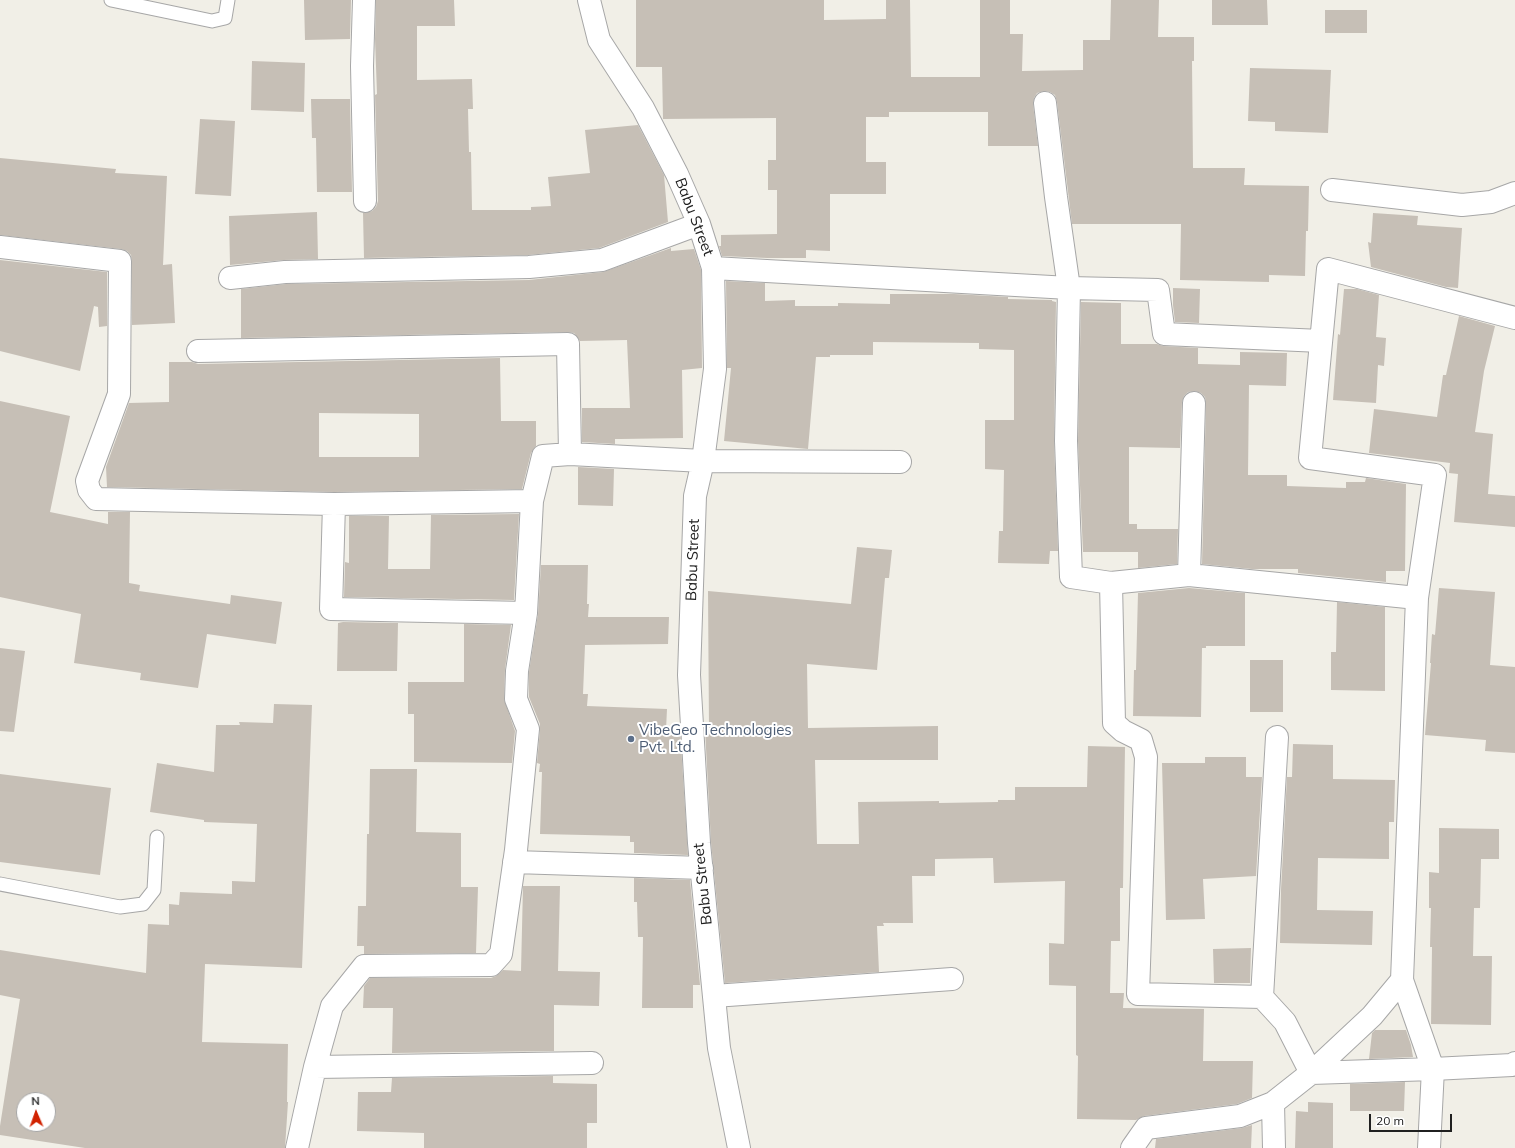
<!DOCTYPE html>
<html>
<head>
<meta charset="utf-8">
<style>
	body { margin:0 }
	#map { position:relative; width:1515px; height:1148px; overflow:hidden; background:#f1efe7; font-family:Mulish,sans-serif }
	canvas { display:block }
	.north { position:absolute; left:16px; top:1092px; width:40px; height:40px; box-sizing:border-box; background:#fff; border:1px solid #a6a6a6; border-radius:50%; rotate:358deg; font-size:11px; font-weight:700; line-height:16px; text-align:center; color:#202020 }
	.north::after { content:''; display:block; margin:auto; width:14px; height:18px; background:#d12200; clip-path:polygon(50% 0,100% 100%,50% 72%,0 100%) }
	.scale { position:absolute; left:1369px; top:1114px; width:83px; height:18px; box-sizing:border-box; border:2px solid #202020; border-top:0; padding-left:5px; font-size:12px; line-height:14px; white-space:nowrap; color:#202020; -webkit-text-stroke:3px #fff; paint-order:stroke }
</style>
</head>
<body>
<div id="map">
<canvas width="1515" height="1148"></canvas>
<div class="north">N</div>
<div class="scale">20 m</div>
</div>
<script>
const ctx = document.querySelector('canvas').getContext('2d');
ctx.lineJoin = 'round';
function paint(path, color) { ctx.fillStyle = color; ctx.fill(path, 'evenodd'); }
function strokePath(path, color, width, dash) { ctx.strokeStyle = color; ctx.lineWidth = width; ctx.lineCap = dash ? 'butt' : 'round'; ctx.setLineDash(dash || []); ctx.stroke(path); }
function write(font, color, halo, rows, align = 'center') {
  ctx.font = font + ' Mulish,sans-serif'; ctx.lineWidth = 4; ctx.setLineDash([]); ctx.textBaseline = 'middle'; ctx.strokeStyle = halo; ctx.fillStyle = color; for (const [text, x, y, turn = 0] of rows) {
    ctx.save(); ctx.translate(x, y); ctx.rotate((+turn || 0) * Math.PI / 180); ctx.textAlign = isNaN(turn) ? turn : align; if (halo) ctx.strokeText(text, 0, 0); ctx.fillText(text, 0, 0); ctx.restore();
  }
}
paint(new Path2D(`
	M 304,0 L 351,0 L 350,39 L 305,40 Z
	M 376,0 L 454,0 L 455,26 L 417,26 L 417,80 L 472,79 L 473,109 L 468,109 L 469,152 L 471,152 L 472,210 L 531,210 L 531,207 L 551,206 L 548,177 L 590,173 L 585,130 L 638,125 L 664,175 L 668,222 L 599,248 L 528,255 L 364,258 L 363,213 L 372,211 L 376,207 L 378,201 L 375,95 L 377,94 L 375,39 Z
	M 636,0 L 824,0 L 824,20 L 886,19 L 886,0 L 910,0 L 911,77 L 980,77 L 980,0 L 1010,0 L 1010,34 L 1023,34 L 1022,71 L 1083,70 L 1083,40 L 1110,40 L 1111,0 L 1159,0 L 1158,37 L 1194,37 L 1194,61 L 1192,61 L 1193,168 L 1245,168 L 1244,185 L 1309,186 L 1308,231 L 1306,231 L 1305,276 L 1269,275 L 1269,282 L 1180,280 L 1181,224 L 1072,224 L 1057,102 L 1055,95 L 1050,92 L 1044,91 L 1037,93 L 1034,98 L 1033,104 L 1038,146 L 988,146 L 988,112 L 889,112 L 889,117 L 866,117 L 866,162 L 886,162 L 886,194 L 830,194 L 830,251 L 806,250 L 806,258 L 767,258 L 722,256 L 719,246 L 721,246 L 721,235 L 777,234 L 777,190 L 768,190 L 768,160 L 776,160 L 776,118 L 663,119 L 662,67 L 636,67 Z
	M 1212,0 L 1267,0 L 1268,25 L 1212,25 Z
	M 1325,10 L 1367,10 L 1367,33 L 1325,33 Z
	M 252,61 L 305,63 L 304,112 L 251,110 Z
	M 1250,68 L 1331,70 L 1328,133 L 1275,131 L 1275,122 L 1248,121 Z
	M 311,99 L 350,99 L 352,192 L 317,192 L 316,138 L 312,138 Z
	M 200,119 L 235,121 L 231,196 L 195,194 Z
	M 0,158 L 116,169 L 115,173 L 167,176 L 163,265 L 172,264 L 175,323 L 132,325 L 132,261 L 131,255 L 127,251 L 121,249 L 0,235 Z
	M 317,212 L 318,259 L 284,260 L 230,265 L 229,216 Z
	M 1373,213 L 1418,216 L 1417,225 L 1462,228 L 1458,288 L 1446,287 L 1371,267 L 1368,242 L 1371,243 Z
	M 671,248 L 671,251 L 694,249 L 701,270 L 702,368 L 682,370 L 683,438 L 621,439 L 615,439 L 615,444 L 582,442 L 582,408 L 630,408 L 627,340 L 580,341 L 574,333 L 568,332 L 241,338 L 241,289 L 286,284 L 529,280 L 603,272 Z
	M 0,260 L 107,272 L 107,326 L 99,327 L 98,307 L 94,306 L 80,371 L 0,351 Z
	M 726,281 L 765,283 L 765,301 L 795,300 L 795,306 L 838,306 L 838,303 L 890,304 L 890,294 L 954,294 L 1008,297 L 1008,299 L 1052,300 L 1052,301 L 1056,302 L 1054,441 L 1058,551 L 1050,551 L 1049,564 L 998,563 L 999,531 L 1003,531 L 1004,470 L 985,469 L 985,420 L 1014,420 L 1014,350 L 979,349 L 979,343 L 873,342 L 873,355 L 830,355 L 830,357 L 816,357 L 808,449 L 724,441 L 731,368 L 727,368 Z
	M 1173,288 L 1200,289 L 1199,323 L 1175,322 L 1173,305 Z
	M 1344,289 L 1357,289 L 1379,295 L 1376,337 L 1386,338 L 1384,366 L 1378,365 L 1376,403 L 1333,400 L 1338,334 L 1340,335 Z
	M 1081,302 L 1121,303 L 1121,344 L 1157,344 L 1163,346 L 1198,348 L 1198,364 L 1240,365 L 1240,352 L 1287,353 L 1286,386 L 1249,385 L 1248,475 L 1287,475 L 1287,486 L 1346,488 L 1346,482 L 1365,482 L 1366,478 L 1406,484 L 1405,571 L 1386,571 L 1386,582 L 1298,573 L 1298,569 L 1252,569 L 1202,564 L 1206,403 L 1205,397 L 1201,393 L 1195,391 L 1188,392 L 1184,396 L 1182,402 L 1180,448 L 1129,447 L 1129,524 L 1137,524 L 1137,529 L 1178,529 L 1177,564 L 1138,568 L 1138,552 L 1083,552 L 1078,441 Z
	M 1459,316 L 1495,326 L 1484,371 L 1475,432 L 1493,434 L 1488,494 L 1515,496 L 1515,527 L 1454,522 L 1458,474 L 1449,473 L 1450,463 L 1369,453 L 1374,409 L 1437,417 L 1443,375 L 1446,375 Z
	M 500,358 L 501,421 L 536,421 L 536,446 L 531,453 L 522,489 L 334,492 L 107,487 L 106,467 L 129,403 L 169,402 L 169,362 L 192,362 L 198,364 ZM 319,413 L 419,414 L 419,457 L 319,457 Z
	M 0,401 L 70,416 L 50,512 L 108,524 L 108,512 L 130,512 L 129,583 L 140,585 L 139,591 L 230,604 L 231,595 L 282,602 L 276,644 L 207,634 L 198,688 L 140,680 L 141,673 L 74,663 L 81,614 L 0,597 Z
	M 578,467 L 614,469 L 613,506 L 578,505 Z
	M 519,514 L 514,600 L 344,597 L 345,562 L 349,563 L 349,516 L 389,516 L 388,569 L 430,569 L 431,515 Z
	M 857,547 L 892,550 L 889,578 L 885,578 L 877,670 L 807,664 L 808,728 L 938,726 L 938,760 L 815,760 L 817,844 L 859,844 L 858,802 L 939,801 L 939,803 L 998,802 L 998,800 L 1015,800 L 1015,787 L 1087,787 L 1088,746 L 1125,747 L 1123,888 L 1120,888 L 1120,941 L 1111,941 L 1110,993 L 1124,993 L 1123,1008 L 1204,1009 L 1203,1061 L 1253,1061 L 1252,1098 L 1237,1104 L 1144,1116 L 1136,1120 L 1077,1119 L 1078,1056 L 1076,1055 L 1076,986 L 1049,985 L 1049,943 L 1064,944 L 1065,881 L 994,883 L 993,858 L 935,859 L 935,876 L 912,876 L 913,923 L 883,923 L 884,926 L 877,926 L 879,972 L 725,983 L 711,842 L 705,729 L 709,729 L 708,591 L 851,604 Z
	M 541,565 L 588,565 L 587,604 L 589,604 L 588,617 L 669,617 L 668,644 L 585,645 L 583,694 L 588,694 L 587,706 L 667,709 L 666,730 L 680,729 L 688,855 L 634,853 L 634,842 L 630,842 L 630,836 L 540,834 L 542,772 L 539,772 L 540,764 L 537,763 L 540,730 L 540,724 L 529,697 L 529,672 L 538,614 Z
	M 1189,588 L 1245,593 L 1245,646 L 1206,646 L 1206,648 L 1202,648 L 1201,717 L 1133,716 L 1134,670 L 1136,670 L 1138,593 Z
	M 1439,588 L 1495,592 L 1490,665 L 1515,667 L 1515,753 L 1485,751 L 1486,740 L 1425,735 L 1431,663 L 1430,663 L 1432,634 L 1435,635 Z
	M 1337,602 L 1385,607 L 1385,691 L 1331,690 L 1331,652 L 1336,652 Z
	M 343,622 L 398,623 L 397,671 L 337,671 L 338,623 Z
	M 464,624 L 511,625 L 505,669 L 504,699 L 515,731 L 512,763 L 414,762 L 414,714 L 408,714 L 408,682 L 464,682 Z
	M 0,648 L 25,651 L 14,732 L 0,731 Z
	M 1250,660 L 1283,660 L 1283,712 L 1250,712 Z
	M 274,704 L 312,705 L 302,968 L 205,964 L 202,1042 L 288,1044 L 287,1102 L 288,1102 L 285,1148 L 85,1148 L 0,1135 L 0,1126 L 20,999 L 0,995 L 0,950 L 146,973 L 148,924 L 169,925 L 169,904 L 179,905 L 180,892 L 232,894 L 232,881 L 255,882 L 257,824 L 204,822 L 204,820 L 150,812 L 157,763 L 214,772 L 216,725 L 240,725 L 239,722 L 273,723 ZM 24,1100 L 48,1100 L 48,1124 L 24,1124 Z
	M 1293,744 L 1333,745 L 1333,779 L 1395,780 L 1394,822 L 1389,822 L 1389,859 L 1318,858 L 1317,910 L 1373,911 L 1372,945 L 1280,943 L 1281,890 L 1287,777 L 1292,777 Z
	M 1205,757 L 1246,757 L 1246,777 L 1262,777 L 1256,876 L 1203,879 L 1205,919 L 1166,920 L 1162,763 L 1205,763 Z
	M 370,769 L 417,769 L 416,832 L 461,833 L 461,887 L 478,887 L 476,953 L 364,954 L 364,946 L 357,946 L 358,906 L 366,906 L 367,834 L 369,834 Z
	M 0,774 L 111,788 L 100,875 L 0,862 Z
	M 1439,828 L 1499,829 L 1499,859 L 1481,859 L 1480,908 L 1474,908 L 1473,956 L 1492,956 L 1491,1025 L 1431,1024 L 1432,947 L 1430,947 L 1431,908 L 1429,908 L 1429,872 L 1439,873 Z
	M 634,878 L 690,880 L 700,985 L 693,985 L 693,1008 L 642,1008 L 643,937 L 638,937 L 637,902 L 634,902 Z
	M 523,886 L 560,886 L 558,971 L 600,972 L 599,1006 L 554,1005 L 554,1051 L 392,1053 L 393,1008 L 363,1008 L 364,986 L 370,978 L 491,978 L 496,976 L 503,970 L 521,971 Z
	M 1251,948 L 1250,983 L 1214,983 L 1213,949 Z
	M 1375,1030 L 1406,1030 L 1411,1045 L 1413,1057 L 1369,1059 L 1372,1033 Z
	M 553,1076 L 553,1083 L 597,1084 L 597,1123 L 587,1123 L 587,1148 L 424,1148 L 424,1133 L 357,1131 L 358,1092 L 391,1092 L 392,1078 Z
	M 1405,1082 L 1404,1111 L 1350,1111 L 1350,1084 Z
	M 1308,1102 L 1333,1103 L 1333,1148 L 1295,1148 L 1296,1111 L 1308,1112 Z
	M 1252,1125 L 1251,1148 L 1155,1148 L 1156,1139 L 1242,1128 Z`), '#c6bfb6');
const lane = new Path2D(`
	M 111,0 L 212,21 L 225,18 L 228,0
	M 0,884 L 120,907 L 143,904 L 154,890 L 157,837`);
const street = new Path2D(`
	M 364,0 L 362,66 L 365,201
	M 589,0 L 599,40 L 643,108 L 677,174 L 699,224 L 713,268 L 715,369 L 703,461 L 695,496 L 689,675 L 699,843 L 719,1048 L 739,1148
	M 1045,103 L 1056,197 L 1069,288 L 1066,441 L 1071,577 L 1111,583 L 1189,575 L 1417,598
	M 1332,190 L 1462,205 L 1491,202 L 1515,193
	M 0,247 L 120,261 L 119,394 L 87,481 L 89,490 L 96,499 L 334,504 L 532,501
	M 713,268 L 1069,288 L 1158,290 L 1164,334 L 1321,341
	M 230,278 L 285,272 L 529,267 L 602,260 L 699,224
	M 198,351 L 568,344 L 570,454
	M 334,504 L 331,609 L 526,613
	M 1189,575 L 1194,403
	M 1111,583 L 1114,723 L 1123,731 L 1141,740 L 1146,757 L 1138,994 L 1262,997 L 1285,1022 L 1311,1073 L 1433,1069 L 1402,980
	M 514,862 L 702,868
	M 714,996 L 952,979
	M 1262,997 L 1277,737
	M 592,1063 L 315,1067 L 332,1006 L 364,966 L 491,965 L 501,954 L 516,850 L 528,729 L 516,699 L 517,671 L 526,613 L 532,501 L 543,456 L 570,454 L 703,461 L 900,462
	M 1273,1103 L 1274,1148
	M 297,1148 L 315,1067
	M 1132,1148 L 1146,1128 L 1240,1116 L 1273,1103 L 1311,1073 L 1372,1016 L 1402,980 L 1417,598 L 1435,475 L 1310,458 L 1328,269 L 1515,318
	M 1429,1148 L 1433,1069 L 1512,1065 L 1515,1063`);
strokePath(lane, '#a7a7a7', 15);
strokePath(street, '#a7a7a7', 24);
strokePath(lane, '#fff', 13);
strokePath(street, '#fff', 22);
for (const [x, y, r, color] of [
	[631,739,4,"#5c6f8a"]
]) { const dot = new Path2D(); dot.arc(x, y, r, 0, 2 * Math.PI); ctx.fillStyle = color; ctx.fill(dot); strokePath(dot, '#fff', 1.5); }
write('15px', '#202020', '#fff', [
	["Babu Street",694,217,69],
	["Babu Street",693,560,-88],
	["Babu Street",703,884,-96]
]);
write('15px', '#4e5e75', '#fff', [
	["VibeGeo Technologies",639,730],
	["Pvt. Ltd.",639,747]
], 'left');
</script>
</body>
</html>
